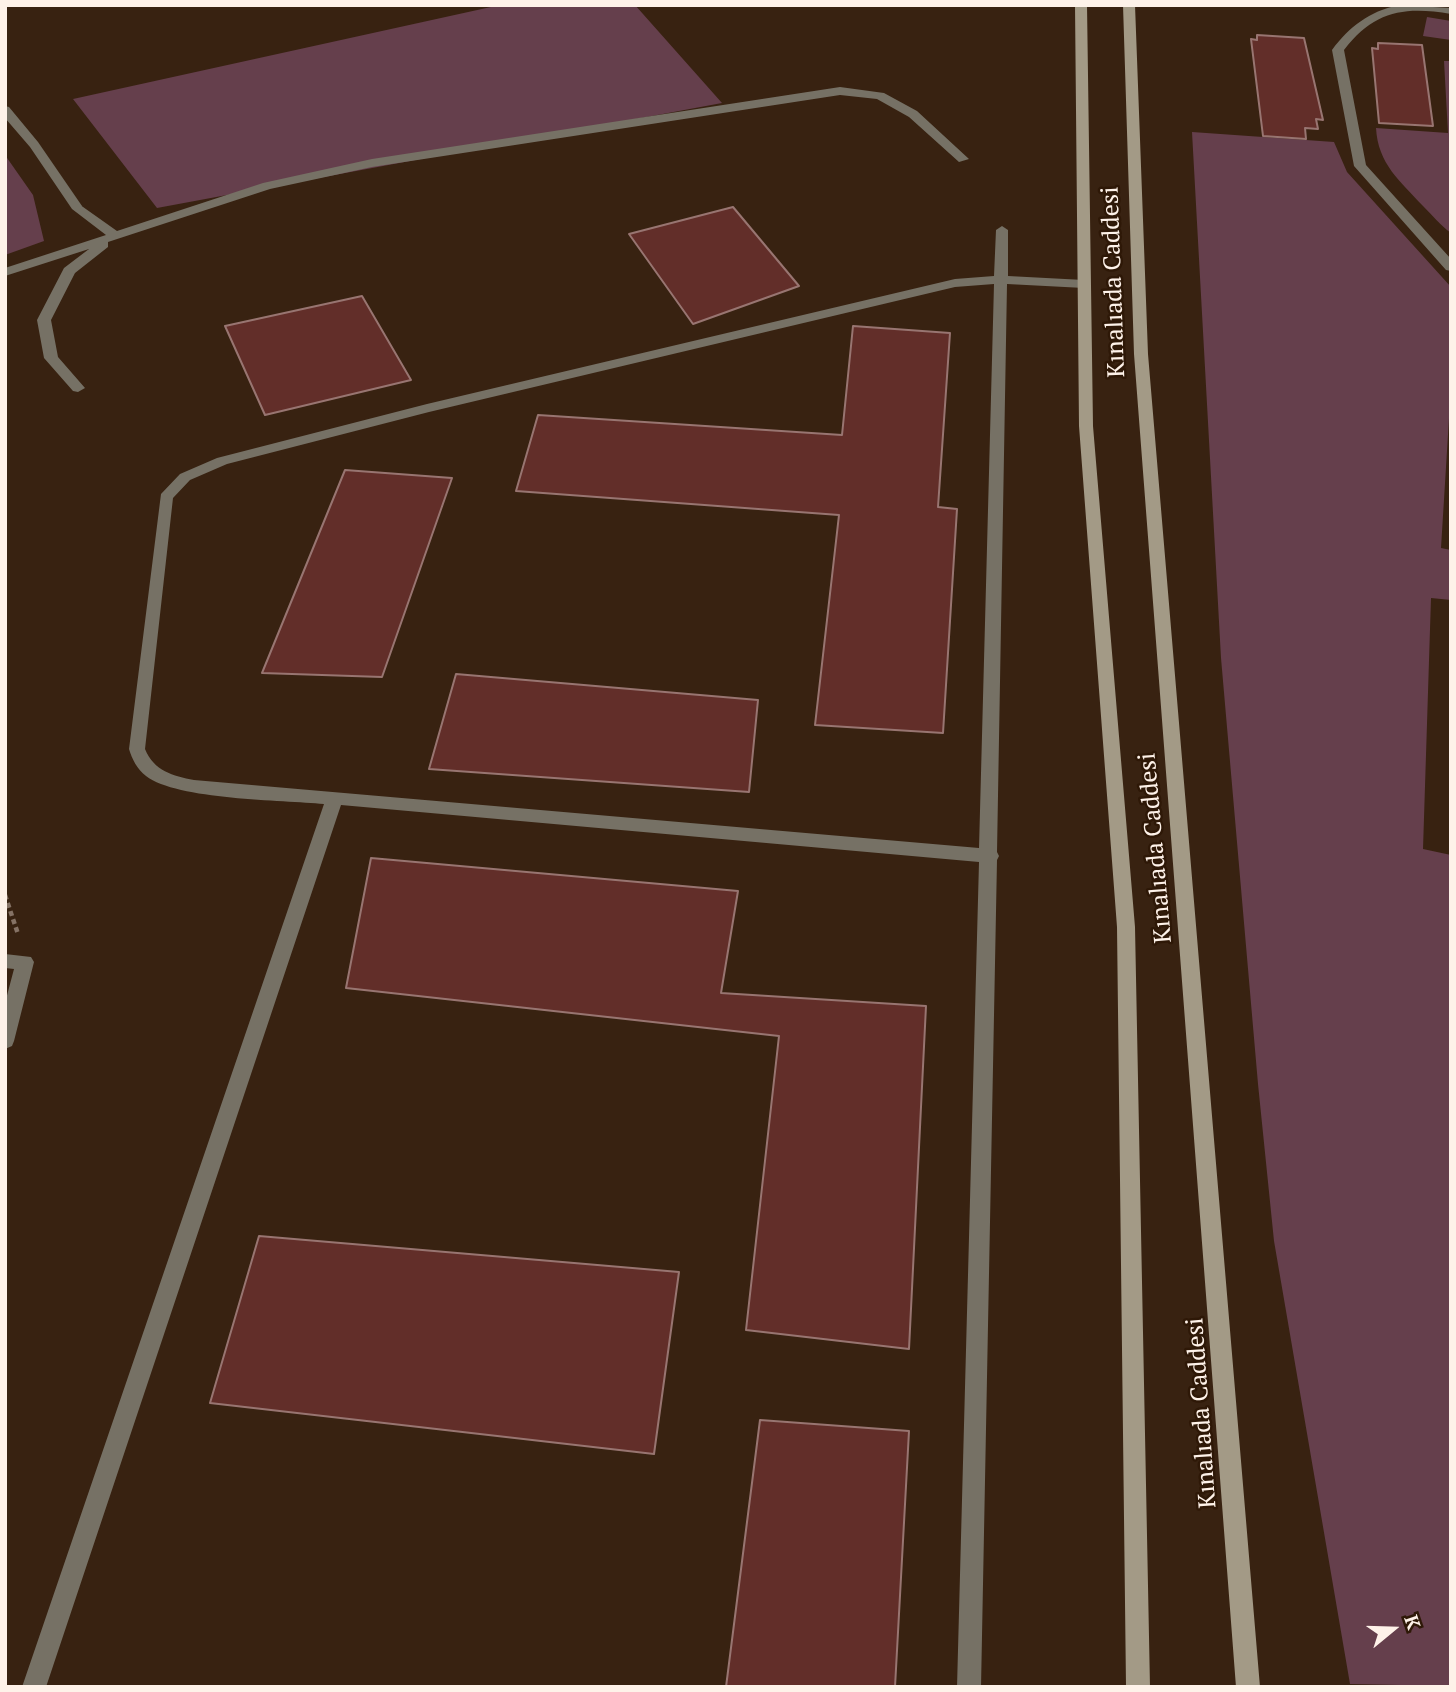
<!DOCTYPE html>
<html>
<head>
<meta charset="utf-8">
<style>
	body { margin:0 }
	#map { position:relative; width:1456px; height:1692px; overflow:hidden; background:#382211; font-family:"PT Serif",serif }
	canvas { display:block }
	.frame { position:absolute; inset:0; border:7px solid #fef2e9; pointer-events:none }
	.north { position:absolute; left:1358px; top:1594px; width:70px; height:70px; -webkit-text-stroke:5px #2e1807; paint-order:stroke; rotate:71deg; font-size:19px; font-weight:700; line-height:28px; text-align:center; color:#fef2e9 }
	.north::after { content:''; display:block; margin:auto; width:24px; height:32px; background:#fef2e9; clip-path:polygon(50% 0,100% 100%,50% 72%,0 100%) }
</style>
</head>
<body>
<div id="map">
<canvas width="1456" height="1692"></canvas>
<div class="frame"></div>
<div class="north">K</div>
</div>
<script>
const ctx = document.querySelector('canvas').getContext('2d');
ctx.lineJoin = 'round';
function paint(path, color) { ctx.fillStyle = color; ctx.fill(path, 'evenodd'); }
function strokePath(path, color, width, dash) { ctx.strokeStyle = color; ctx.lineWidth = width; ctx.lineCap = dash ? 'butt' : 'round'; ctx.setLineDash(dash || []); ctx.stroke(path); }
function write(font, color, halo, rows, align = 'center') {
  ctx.font = font + ' "PT Serif",serif'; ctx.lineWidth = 5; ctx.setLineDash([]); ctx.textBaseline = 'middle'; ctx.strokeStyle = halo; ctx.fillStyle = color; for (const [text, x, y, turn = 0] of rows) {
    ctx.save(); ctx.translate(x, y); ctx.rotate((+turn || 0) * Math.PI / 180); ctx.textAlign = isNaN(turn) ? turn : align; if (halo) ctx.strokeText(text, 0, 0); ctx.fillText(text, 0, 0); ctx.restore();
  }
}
paint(new Path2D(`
	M 500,5 L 635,5 L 722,103 L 157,208 L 73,99 Z
	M 1427,17 L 1451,21 L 1451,40 L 1423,36 Z
	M 1444,61 L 1451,61 L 1451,233 C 1440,225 1433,216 1423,206 C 1400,181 1378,164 1376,128 L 1448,133 Z
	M 1192,132 L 1334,142 L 1347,172 L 1451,287 L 1451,386 L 1441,548 L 1451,550 L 1451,600 L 1431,598 L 1423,849 L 1451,855 L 1451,1686 L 1350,1684 L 1274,1241 L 1258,1084 L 1221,658 Z
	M 5,155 L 33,195 L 44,241 L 5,255 Z`), '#653f4c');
const building = new Path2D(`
	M 1257,35 L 1304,38 L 1323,120 L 1316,119 L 1318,129 L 1305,128 L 1306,139 L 1263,136 L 1251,39 L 1257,40 Z
	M 1378,43 L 1422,45 L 1433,126 L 1379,123 L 1372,48 L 1378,49 Z
	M 733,207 L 799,286 L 693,324 L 629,234 Z
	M 362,296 L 411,380 L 265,415 L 225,326 Z
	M 853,326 L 950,333 L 938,507 L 957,509 L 943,733 L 815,725 L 839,515 L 516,491 L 538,415 L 842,435 Z
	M 345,470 L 452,478 L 382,677 L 262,673 Z
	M 456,674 L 758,700 L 749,792 L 429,769 Z
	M 371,858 L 738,891 L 721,993 L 926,1006 L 909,1349 L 746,1330 L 779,1036 L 346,988 Z
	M 259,1236 L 679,1272 L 654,1454 L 210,1403 Z
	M 760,1420 L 909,1431 L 895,1687 L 726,1687 Z`);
paint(building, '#622e29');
strokePath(building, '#987571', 2);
strokePath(new Path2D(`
	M 5,895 L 18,934`), '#857265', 4.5, [5, 3.5]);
paint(new Path2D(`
	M 1398,5 L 1451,8 L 1451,14 C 1404,6 1374,11 1344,50 L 1366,165 L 1451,259 L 1451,271 L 1446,270 L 1354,166 L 1332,50 C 1350,26 1369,12 1398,5 Z
	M 840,87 L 884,93 L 917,111 L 969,159 L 959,162 L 909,117 L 877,99 L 840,95 L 372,167 L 270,189 L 108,242 L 108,247 L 75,273 L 51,320 L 58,357 L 85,388 L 78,392 L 73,391 L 44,358 L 37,320 L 64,268 L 89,249 L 5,276 L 5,268 L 106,235 L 72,209 L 72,203 L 76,202 L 117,231 L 263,183 L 372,159 Z
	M 1002,226 L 1008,230 L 1008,276 L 1084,280 L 1091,284 L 1084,288 L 1007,284 L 997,852 L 999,856 L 997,860 L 981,1687 L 957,1687 L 979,862 L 341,805 L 46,1687 L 22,1687 L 324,804 C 283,800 177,800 146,776 C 137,769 132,759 129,749 L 161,494 L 180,474 L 217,458 L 427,404 L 955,279 L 994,276 L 996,230 ZM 994,284 L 979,848 L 194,780 C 173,776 154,771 145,749 L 173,498 L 190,480 L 227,464 L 429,412 L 955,287 Z`), '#767165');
paint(new Path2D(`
	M 5,106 L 9,107 L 38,142 L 82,206 L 80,209 L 72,209 L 30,147 L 5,118 Z
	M 5,954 L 31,957 L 34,962 L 14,1041 L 12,1046 L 5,1049 L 5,1003 L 14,969 L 5,968 Z`), '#767165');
paint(new Path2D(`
	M 1075,5 L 1087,5 L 1093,426 L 1135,927 L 1150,1687 L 1126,1687 L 1117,927 L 1079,426 Z
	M 1123,5 L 1135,5 L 1148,354 L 1260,1687 L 1236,1687 L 1134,354 Z`), '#a39a86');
write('24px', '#fef2e9', '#2e1807', [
	["Kınalıada Caddesi",1114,282,-92],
	["Kınalıada Caddesi",1156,848,-95],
	["Kınalıada Caddesi",1202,1413,-94]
]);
</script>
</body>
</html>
